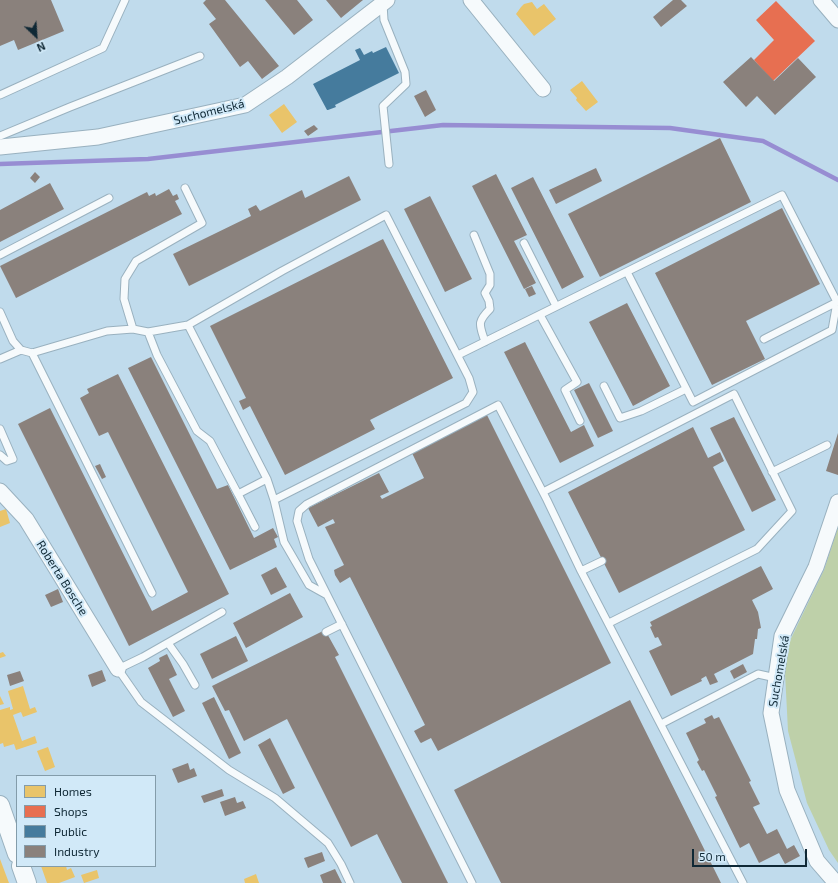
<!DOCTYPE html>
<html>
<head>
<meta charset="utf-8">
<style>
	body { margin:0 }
	#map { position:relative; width:838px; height:883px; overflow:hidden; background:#c0dbec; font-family:"Exo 2",sans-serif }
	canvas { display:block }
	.legend { position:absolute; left:16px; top:775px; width:140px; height:92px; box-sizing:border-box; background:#d1e9f8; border:1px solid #839caa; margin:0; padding:5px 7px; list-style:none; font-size:12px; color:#0f2835 }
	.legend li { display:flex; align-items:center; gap:8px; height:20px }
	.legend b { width:20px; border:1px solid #839caa }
	.north { position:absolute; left:16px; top:16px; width:40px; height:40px; -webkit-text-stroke:3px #d1e9f8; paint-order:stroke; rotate:155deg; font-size:11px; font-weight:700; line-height:16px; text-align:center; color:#0f2835 }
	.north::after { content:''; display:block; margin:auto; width:14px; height:18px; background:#0f2835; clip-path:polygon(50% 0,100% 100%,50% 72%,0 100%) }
	.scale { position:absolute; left:692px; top:849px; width:115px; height:18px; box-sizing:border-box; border:2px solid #0f2835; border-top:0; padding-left:5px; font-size:12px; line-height:14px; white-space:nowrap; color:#0f2835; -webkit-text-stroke:3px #d1e9f8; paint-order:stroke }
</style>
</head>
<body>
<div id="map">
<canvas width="838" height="883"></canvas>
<ul class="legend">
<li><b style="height:11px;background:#e9c46a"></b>Homes</li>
<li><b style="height:11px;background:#e76f51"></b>Shops</li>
<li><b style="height:11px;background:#457b9d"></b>Public</li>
<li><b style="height:11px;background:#8a817c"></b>Industry</li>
</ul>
<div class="north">N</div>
<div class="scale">50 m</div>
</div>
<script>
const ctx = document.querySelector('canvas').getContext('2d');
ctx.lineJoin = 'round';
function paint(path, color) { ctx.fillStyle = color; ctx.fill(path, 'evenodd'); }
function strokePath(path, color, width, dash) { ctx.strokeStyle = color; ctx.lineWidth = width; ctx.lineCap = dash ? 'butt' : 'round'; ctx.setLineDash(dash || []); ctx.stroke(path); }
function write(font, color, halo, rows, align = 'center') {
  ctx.font = font + ' "Exo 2",sans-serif'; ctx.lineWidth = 4; ctx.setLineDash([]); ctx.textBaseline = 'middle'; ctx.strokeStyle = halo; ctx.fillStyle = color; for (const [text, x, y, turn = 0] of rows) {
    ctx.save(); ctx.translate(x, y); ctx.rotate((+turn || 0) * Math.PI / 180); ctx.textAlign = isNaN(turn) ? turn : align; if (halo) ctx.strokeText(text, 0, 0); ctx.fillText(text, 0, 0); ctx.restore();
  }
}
paint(new Path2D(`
	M 838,527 L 838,863 L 829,850 L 807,803 L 788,731 L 784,653 L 824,570 Z`), '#bed0a9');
paint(new Path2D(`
	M 532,2 L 537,9 L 544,4 L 556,19 L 534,36 L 516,14 L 521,7 L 524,4 Z
	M 582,81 L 598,102 L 586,111 L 576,100 L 577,98 L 570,90 Z
	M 284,104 L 297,122 L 282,133 L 269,115 Z
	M 6,509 L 10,523 L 0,527 L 0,511 Z
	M 3,652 L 6,656 L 0,658 L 0,653 Z
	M 23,686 L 30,709 L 35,707 L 37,712 L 23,717 L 21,712 L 13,715 L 22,741 L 35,736 L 37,743 L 16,750 L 14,744 L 4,747 L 3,743 L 0,744 L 0,710 L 10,707 L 10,710 L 13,709 L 8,691 Z
	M 0,696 L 4,704 L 0,705 Z
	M 48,747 L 55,767 L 45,771 L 37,751 Z
	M 0,859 L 9,883 L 0,883 Z
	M 41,866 L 66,866 L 67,870 L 71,868 L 75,877 L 59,883 L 47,883 Z
	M 97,870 L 99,878 L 84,883 L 81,875 Z
	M 256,874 L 259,883 L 245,883 L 244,879 Z`), '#e9c46a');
paint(new Path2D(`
	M 776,1 L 815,41 L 773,81 L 754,60 L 774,40 L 756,20 Z`), '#e76f51');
paint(new Path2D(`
	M 386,47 L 399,73 L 335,105 L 336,107 L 328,110 L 327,110 L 313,84 L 360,60 L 355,50 L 360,48 L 364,55 L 372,51 L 373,53 Z`), '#457b9d');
paint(new Path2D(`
	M 0,0 L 51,0 L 64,31 L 18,50 L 14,40 L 0,46 Z
	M 206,0 L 225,0 L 279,66 L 262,79 L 248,61 L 240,67 L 209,24 L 216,19 L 203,3 Z
	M 265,0 L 297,0 L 313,20 L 294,35 Z
	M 326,0 L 363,0 L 341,18 Z
	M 673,0 L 681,0 L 687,6 L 661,27 L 653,17 Z
	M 751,57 L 774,81 L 798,58 L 816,77 L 775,115 L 757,96 L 746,107 L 723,82 Z
	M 426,90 L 436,110 L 425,117 L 414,96 Z
	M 314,125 L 318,129 L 308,136 L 304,131 Z
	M 720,138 L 751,202 L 600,277 L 568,214 Z
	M 596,168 L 602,181 L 556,204 L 549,190 Z
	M 35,172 L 40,177 L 35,183 L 30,178 Z
	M 496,174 L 527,235 L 514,241 L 536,283 L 524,289 L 472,186 Z
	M 349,176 L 361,200 L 189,286 L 173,254 L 251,216 L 248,209 L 256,205 L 260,211 L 302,190 L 305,198 Z
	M 533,177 L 584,277 L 562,289 L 511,188 Z
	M 50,183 L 64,209 L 0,242 L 0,210 Z
	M 169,189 L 173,196 L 177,194 L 179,199 L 175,201 L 182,214 L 16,298 L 0,266 L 147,192 L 149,196 L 155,193 L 156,196 Z
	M 430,196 L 472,279 L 445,292 L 404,209 Z
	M 782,208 L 820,284 L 746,321 L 765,359 L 712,385 L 655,273 Z
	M 383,239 L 453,378 L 370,420 L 375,429 L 285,475 L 250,406 L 243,410 L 239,401 L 246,398 L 210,326 Z
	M 532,286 L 536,294 L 529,297 L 525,289 Z
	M 627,303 L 670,386 L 633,406 L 589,322 Z
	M 525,342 L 571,432 L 584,425 L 594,446 L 560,463 L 504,352 Z
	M 151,357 L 217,489 L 228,485 L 254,538 L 273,528 L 278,537 L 274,539 L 277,547 L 230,570 L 128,368 Z
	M 118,374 L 229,594 L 129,646 L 18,424 L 50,408 L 152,611 L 188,592 L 108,432 L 99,436 L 80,398 L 89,393 L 87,389 Z
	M 589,383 L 613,431 L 598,438 L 574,390 Z
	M 487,415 L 611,663 L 438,751 L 431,738 L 421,743 L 420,742 L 414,731 L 425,725 L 350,577 L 340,583 L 335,575 L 334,570 L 344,565 L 325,527 L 335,523 L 333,519 L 318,527 L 308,508 L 379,473 L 389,492 L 380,496 L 382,499 L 424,478 L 412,453 Z
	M 734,417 L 776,500 L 752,512 L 710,428 Z
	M 693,427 L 708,458 L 720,452 L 724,461 L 713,467 L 745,530 L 619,593 L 568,492 Z
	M 838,433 L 838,475 L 826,471 Z
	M 100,464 L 106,477 L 102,479 L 95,466 Z
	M 761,566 L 773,589 L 752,600 L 758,612 L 761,628 L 758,629 L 757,639 L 755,639 L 753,654 L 714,674 L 718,682 L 710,685 L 706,676 L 701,679 L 702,681 L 671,696 L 649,651 L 662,645 L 658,637 L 655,638 L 650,627 L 652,626 L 650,622 Z
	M 276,567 L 287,587 L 271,595 L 261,575 Z
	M 58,589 L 63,602 L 51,607 L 45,595 Z
	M 290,593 L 303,617 L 246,648 L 233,623 Z
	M 325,630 L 339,655 L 335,657 L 448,883 L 402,883 L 377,834 L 351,847 L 287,719 L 244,741 L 229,710 L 225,711 L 212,686 Z
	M 236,636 L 248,661 L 212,679 L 200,654 Z
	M 167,654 L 177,675 L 169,679 L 185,711 L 173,717 L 148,668 L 160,661 L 159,658 Z
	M 743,664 L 747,672 L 734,679 L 730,671 Z
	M 102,670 L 106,681 L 92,687 L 88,675 Z
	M 20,671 L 24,681 L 10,686 L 7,675 Z
	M 214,697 L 241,753 L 229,759 L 202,703 Z
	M 630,700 L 721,883 L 501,883 L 454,790 Z
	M 712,715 L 714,719 L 719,717 L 751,781 L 749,782 L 760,804 L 753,807 L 767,834 L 777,829 L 787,849 L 794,845 L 800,856 L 785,864 L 779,853 L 759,863 L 749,843 L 740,848 L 715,797 L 717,796 L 704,770 L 702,771 L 697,762 L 699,760 L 686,733 L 706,723 L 704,719 Z
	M 270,738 L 295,788 L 283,794 L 258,745 Z
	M 188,763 L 190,770 L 194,768 L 197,776 L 178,783 L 172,769 Z
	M 222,789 L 224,796 L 204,803 L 201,796 Z
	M 235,797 L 237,803 L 243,801 L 246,808 L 225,816 L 220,802 Z
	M 322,852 L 325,861 L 308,868 L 304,858 Z
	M 335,869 L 342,883 L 323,883 L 320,875 Z`), '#8a817c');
strokePath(new Path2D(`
	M 0,164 L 148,159 L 443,125 L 670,128 L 763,141 L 838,180`), '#978dd2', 4.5);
const service = new Path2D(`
	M 383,4 L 384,20 L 405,72 L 406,84 L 383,106 L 389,164
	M 0,95 L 103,48 L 125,0
	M 0,136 L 70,107 L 200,56
	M 474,235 L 490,274 L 490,285 L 485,293 L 489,301 L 490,309 C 476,323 480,325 485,342
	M 524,243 L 556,306
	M 0,255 L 109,198
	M 627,272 L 693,402 L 832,330 L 837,302 L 838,302
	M 0,312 L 13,341 L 21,350 L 32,353 L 107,331 L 133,329 L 148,332 L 157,355 L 197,431 L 210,441 L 238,494 L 267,479
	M 540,315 L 577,382 L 565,390 L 580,421
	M 188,325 L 267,479 L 274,500 L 284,542 L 309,585 L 327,595
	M 133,329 L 124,299 L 125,279 L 136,261 L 202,223 L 185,188
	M 148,332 L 188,325 L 282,271 L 386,215 L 469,378 L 473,392 L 466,403 L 274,500
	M 32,353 L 152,593
	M 458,355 L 782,195 L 837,302 L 764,339
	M 0,359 L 21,350
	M 604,386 L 620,418 L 641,411 L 686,389
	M 0,429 L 13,459 L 7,461 L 0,455
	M 772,472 L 827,445
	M 543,492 L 734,394 L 792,511 L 757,549 L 609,623
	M 238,494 L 255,527
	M 581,571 L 602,561
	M 222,612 L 143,657 L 118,669 L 141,702 L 229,770 L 275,798 L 328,843 L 341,864 L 350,883
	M 326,632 L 342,624
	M 168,643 L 183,664 L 195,685
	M 661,724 L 758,674 L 776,678
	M 472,883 L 309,559 L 297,521 L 299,511 L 307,504 L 498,405 L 547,500 L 581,571 L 743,883`);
const minor = new Path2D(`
	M 471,0 L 543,89
	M 821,0 L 838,20
	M 0,147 L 98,137 L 245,105 L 287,77 L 387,0
	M 0,491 L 26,519 L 118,669
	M 836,883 L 817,861 L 787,790 L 771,713 L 782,636 L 816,567 L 838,502`);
const tertiary = new Path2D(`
	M 0,805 L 17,854
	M 21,866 L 27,883`);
strokePath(service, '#99b1bf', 9);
strokePath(minor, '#99b1bf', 17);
strokePath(tertiary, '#99b1bf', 20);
strokePath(service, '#f6fafc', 7);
strokePath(minor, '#f6fafc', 15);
strokePath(tertiary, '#f6fafc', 18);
write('12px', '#0f2835', '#d1e9f8', [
	["Suchomelská",209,112,-14],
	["Roberta Bosche",62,578,58],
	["Suchomelská",779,671,-80]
]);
</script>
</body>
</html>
